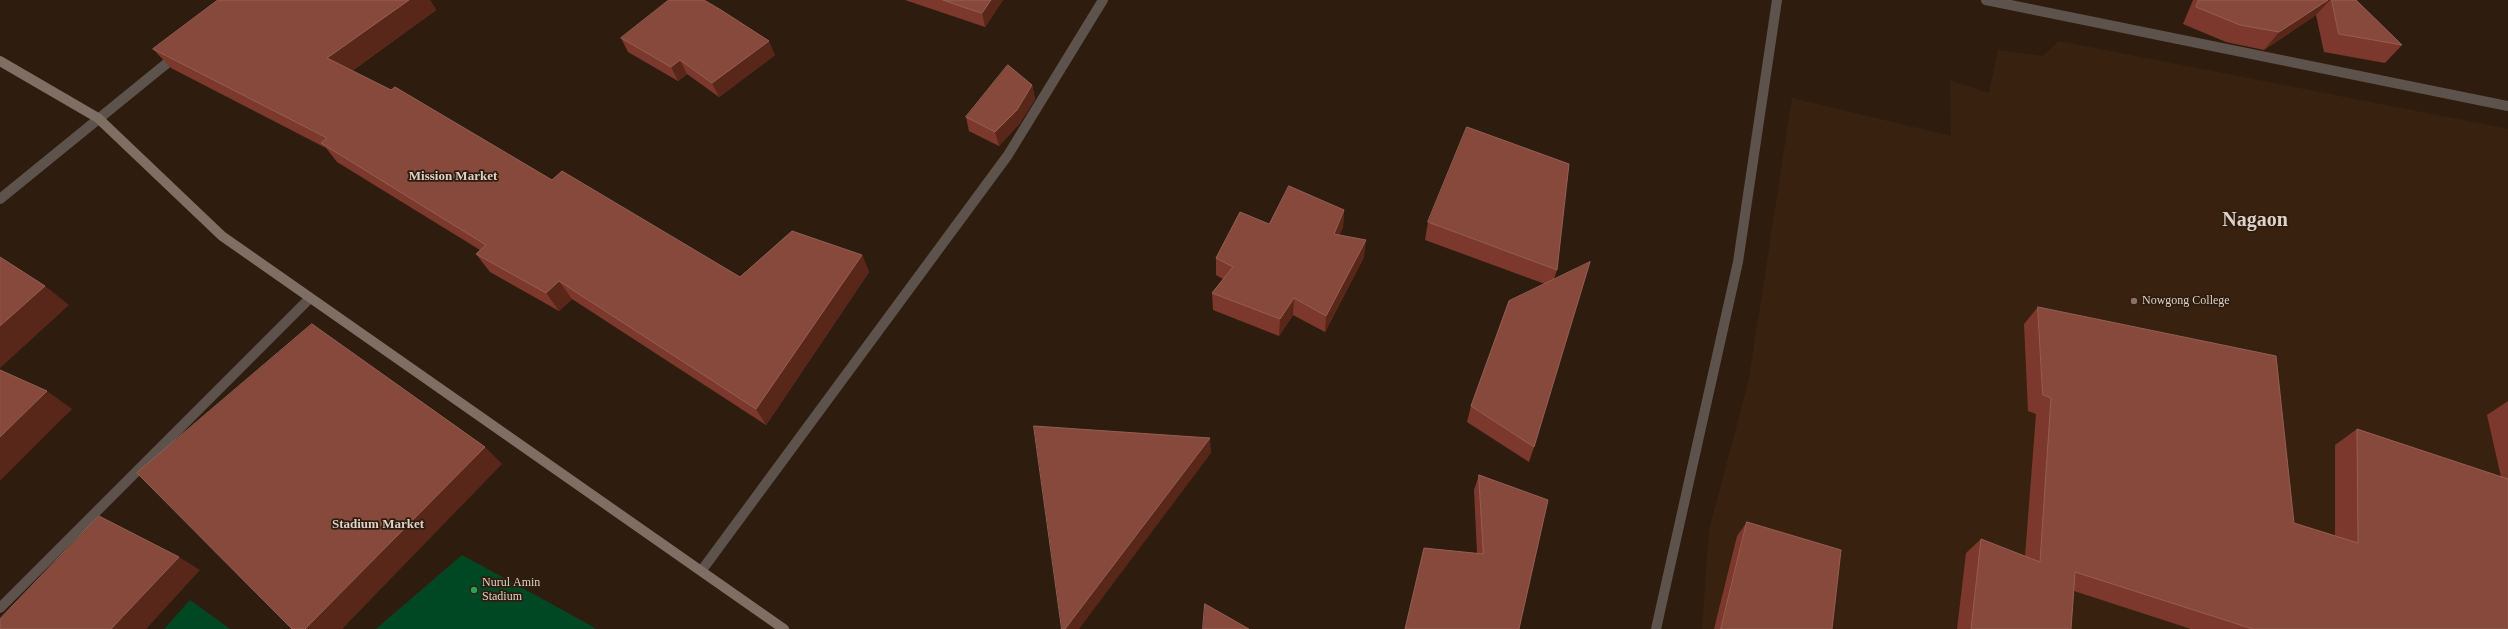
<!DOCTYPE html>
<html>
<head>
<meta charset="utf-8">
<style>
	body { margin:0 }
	canvas { display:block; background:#2e1d0e }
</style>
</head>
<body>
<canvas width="2508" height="629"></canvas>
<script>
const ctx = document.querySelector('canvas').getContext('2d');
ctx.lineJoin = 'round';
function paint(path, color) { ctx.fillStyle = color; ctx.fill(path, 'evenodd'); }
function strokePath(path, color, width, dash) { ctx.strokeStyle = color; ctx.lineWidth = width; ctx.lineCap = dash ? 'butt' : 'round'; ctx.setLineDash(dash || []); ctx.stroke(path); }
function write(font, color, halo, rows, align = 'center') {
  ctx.font = font + ' "Times New Roman",serif'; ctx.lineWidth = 3.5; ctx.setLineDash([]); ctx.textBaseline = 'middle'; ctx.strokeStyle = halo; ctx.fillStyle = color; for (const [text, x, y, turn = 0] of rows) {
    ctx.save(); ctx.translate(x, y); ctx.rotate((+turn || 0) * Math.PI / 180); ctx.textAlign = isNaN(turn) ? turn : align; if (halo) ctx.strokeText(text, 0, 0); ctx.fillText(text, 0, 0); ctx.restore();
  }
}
paint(new Path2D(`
	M 2059,41 L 2508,129 L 2508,629 L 1702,629 L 1709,530 L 1749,379 L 1792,98 L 1951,136 L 1950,80 L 1989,93 L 1998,50 L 2043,56 Z`), '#38210e');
paint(new Path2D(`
	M 462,555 L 588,624 L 596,629 L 376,629 Z
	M 190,600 L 230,629 L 164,629 Z`), '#004824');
strokePath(new Path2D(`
	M 1986,0 L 2508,106
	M 0,199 L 177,55
	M 702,570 L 1008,155 L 1103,0
	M 0,608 L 310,298
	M 1656,629 L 1738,262 L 1777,0`), '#5d534c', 10);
strokePath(new Path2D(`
	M 0,61 L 98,118 L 222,236 L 784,629`), '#7e6e64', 10);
paint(new Path2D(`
	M 218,0 L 430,0 L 436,10 L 352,71 L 552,180 L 740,277 L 862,255 L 869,272 L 766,425 L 572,299 L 559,311 L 490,272 L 476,254 L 480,250 L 337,162 L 326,148 L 171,68 L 153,49 Z
	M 905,0 L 1003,0 L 985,27 Z
	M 2193,0 L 2356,0 L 2402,45 L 2385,63 L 2324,52 L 2316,15 L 2264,50 L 2226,42 L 2183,24 Z
	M 621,38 L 775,55 L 719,97 L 687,74 L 678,81 L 628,52 Z
	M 1032,85 L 1035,99 L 1020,123 L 999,146 L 969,131 L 966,117 Z
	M 1344,210 L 1343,227 L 1339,235 L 1364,257 L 1325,332 L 1293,315 L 1279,336 L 1213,310 L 1212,293 L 1223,279 L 1216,275 L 1216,258 L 1269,224 Z
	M 1428,222 L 1557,270 L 1554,279 L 1534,447 L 1529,462 L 1467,422 L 1471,406 L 1545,284 L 1425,240 Z
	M 2038,307 L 2294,523 L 2335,536 L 2335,445 L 2357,429 L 2501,477 L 2487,415 L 2508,401 L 2508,629 L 2191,629 L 2074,591 L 2071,629 L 1957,629 L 1966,553 L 1981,539 L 2025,556 L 2036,414 L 2028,411 L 2024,324 Z
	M 1479,475 L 1519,629 L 1477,553 L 1474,490 Z
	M 1747,522 L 1832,629 L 1714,629 L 1737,536 Z`), '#7d382d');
paint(new Path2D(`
	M 409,0 L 430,0 L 436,10 L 342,78 L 327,58 Z
	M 991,0 L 1003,0 L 985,27 L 982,13 Z
	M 2328,0 L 2330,0 L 2316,15 L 2264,50 L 2279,32 Z
	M 769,41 L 775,55 L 719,97 L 712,83 Z
	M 680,60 L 687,74 L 678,81 L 671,67 Z
	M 1032,85 L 1035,99 L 1020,123 L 999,146 L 995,132 Z
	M 1344,210 L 1343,227 L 1333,251 L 1334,234 Z
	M 1366,240 L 1364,257 L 1325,332 L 1326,316 Z
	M 862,255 L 869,272 L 766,425 L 756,409 Z
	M 559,281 L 572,299 L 559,311 L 546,293 Z
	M 45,286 L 69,305 L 0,368 L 0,326 Z
	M 1294,298 L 1293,315 L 1279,336 L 1280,319 Z
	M 47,391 L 72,409 L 0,481 L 0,437 Z
	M 1210,438 L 1211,453 L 1079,629 L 1065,629 Z
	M 485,447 L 502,464 L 342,629 L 305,629 Z
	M 179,557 L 200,570 L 146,629 L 111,629 Z`), '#592719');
const building = new Path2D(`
	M 218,0 L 409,0 L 327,58 L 391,90 L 395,87 L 552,180 L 562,171 L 740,277 L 792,231 L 862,255 L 756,409 L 559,281 L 546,293 L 476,254 L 486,245 L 321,143 L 327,138 L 153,49 Z
	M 669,0 L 704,0 L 721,10 L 769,41 L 712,83 L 680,60 L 671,67 L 621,38 Z
	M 943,0 L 991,0 L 982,13 Z
	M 2199,0 L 2328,0 L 2279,32 L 2240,25 L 2196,7 Z
	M 2332,0 L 2356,0 L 2402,45 L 2339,34 Z
	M 1008,65 L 1032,85 L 1017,110 L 995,132 L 966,117 Z
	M 1467,127 L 1569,164 L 1557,270 L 1428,222 Z
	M 1289,186 L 1344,210 L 1334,234 L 1366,240 L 1326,316 L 1294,298 L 1280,319 L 1212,293 L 1233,267 L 1216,258 L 1240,212 L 1269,224 Z
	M 0,257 L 45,286 L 0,326 Z
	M 1590,262 L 1534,447 L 1471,406 L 1509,301 Z
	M 2038,307 L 2276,356 L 2294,523 L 2358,543 L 2357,429 L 2508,479 L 2508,629 L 2253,629 L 2075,572 L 2071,629 L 1971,629 L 1981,539 L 2040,562 L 2051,398 L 2043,395 Z
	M 312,324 L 485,447 L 305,629 L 292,629 L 137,473 Z
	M 0,370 L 47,391 L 0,437 Z
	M 1034,426 L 1210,438 L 1065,629 L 1062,629 Z
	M 1479,475 L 1548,500 L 1519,629 L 1405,629 L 1424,548 L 1483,554 Z
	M 99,516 L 179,557 L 111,629 L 0,629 L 0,619 Z
	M 1747,522 L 1841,550 L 1832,629 L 1721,629 Z
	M 1205,604 L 1249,629 L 1203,629 Z`);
paint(building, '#88493d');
strokePath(building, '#955e53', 1);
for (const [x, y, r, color] of [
	[2134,301,4,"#8d6e63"],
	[474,590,4,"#2e9e5b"]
]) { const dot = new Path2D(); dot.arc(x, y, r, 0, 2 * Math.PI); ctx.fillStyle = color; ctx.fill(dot); strokePath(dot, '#2e1d0e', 1.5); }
write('12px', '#ddd1c8', '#2e1d0e', [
	["Nowgong College",2142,301],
	["Nurul Amin",482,583],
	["Stadium",482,597]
], 'left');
write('bold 13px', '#ddd1c8', '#2e1d0e', [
	["Mission Market",453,177],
	["Stadium Market",378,525]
]);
write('bold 20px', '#ddd1c8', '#2e1d0e', [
	["Nagaon",2255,221]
]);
</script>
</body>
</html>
